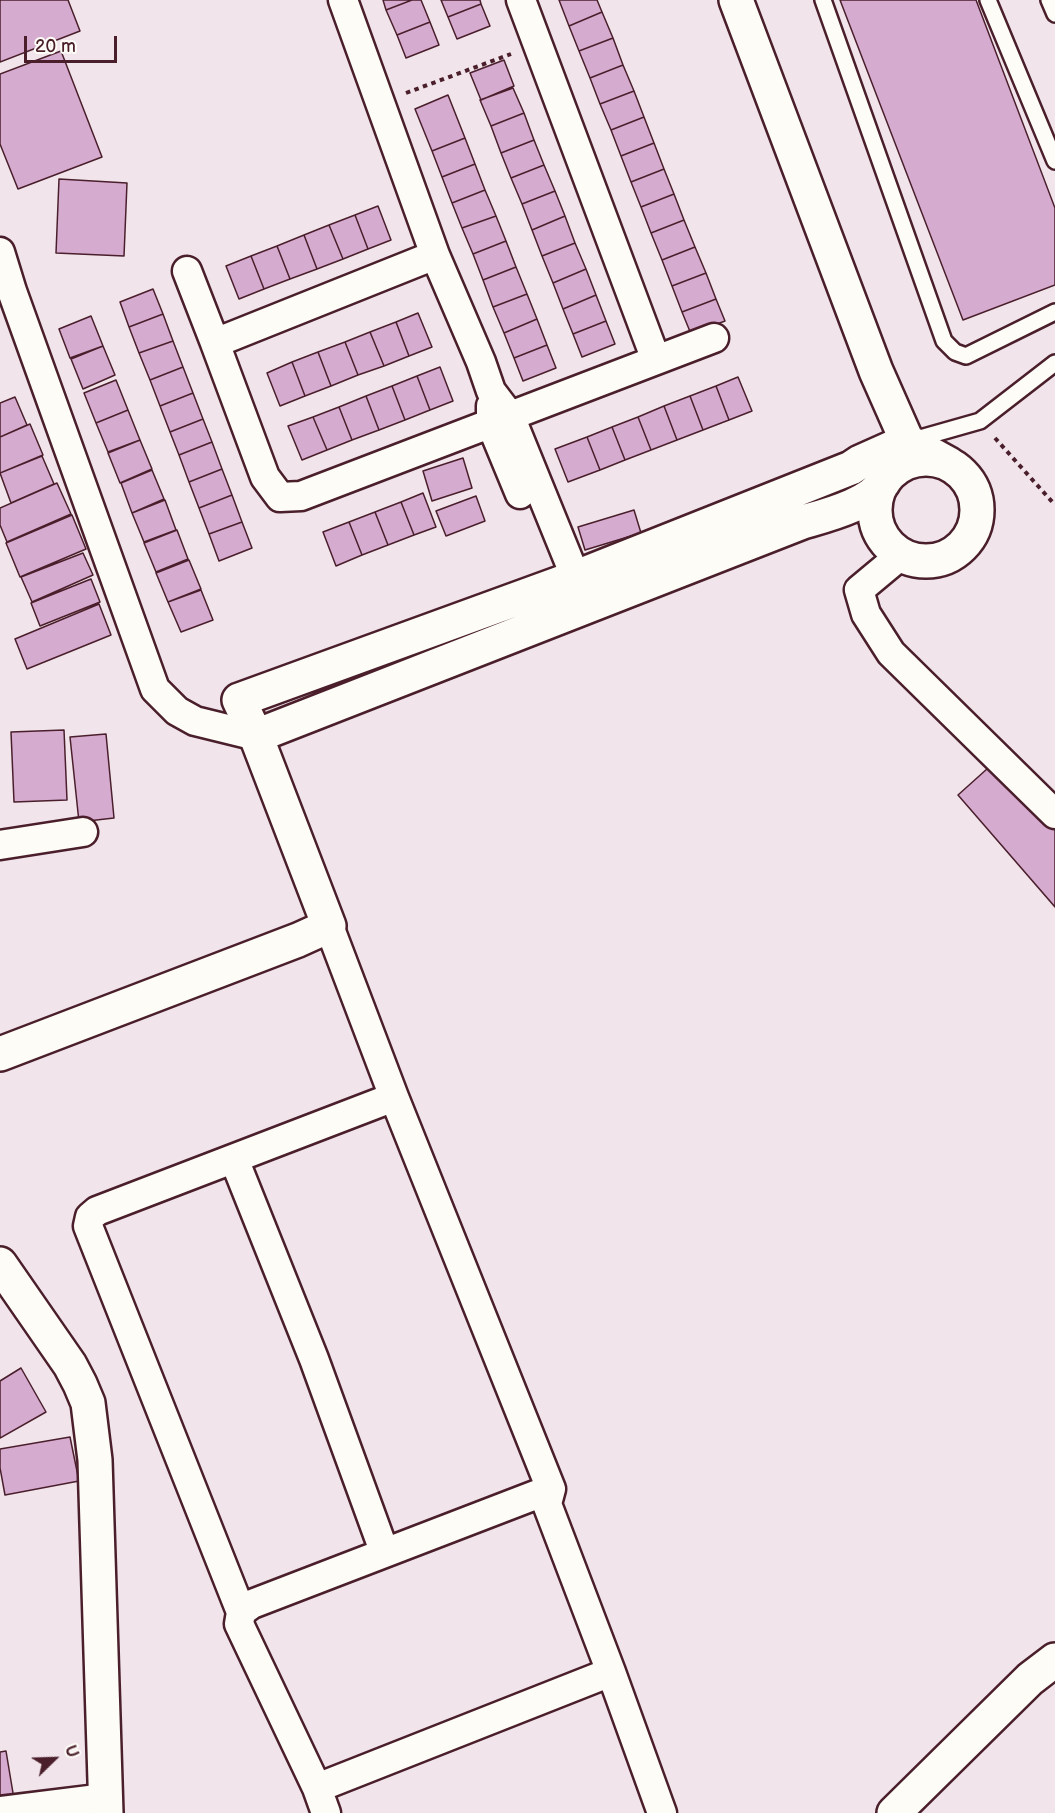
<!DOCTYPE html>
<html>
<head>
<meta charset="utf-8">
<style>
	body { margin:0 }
	#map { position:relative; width:1055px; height:1813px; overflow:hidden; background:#f1e4eb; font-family:"Balsamiq Sans",sans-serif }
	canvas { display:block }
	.north { position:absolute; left:24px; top:1729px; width:60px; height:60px; -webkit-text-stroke:4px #fdfcf7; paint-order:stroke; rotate:67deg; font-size:16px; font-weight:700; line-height:24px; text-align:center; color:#4a1f2b }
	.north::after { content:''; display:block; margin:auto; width:21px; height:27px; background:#4a1f2b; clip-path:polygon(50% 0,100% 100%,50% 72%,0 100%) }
	.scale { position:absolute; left:24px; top:36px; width:93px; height:27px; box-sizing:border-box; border:3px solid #4a1f2b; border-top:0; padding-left:8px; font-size:18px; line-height:21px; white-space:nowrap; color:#4a1f2b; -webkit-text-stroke:4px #fdfcf7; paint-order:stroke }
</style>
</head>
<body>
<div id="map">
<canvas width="1055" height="1813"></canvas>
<div class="north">U</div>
<div class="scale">20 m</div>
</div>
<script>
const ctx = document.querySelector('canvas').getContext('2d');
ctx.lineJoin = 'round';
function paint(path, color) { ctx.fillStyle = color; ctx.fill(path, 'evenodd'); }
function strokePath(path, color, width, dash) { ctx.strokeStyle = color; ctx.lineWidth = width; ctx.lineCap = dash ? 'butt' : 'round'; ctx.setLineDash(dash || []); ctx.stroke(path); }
const building = new Path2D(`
	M 0,0 L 68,0 L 80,31 L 0,62 Z
	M 383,0 L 412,0 L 386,10 Z
	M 412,0 L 421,0 L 430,22 L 397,35 L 386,10 Z
	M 441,0 L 480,0 L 481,4 L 448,17 Z
	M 559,0 L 597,0 L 602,12 L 569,26 Z
	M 840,0 L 976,0 L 1055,208 L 1055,285 L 963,320 Z
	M 481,4 L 490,26 L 457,39 L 448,17 Z
	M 602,12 L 613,38 L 579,51 L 569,26 Z
	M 430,22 L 439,45 L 406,58 L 397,35 Z
	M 613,38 L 623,65 L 590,78 L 579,51 Z
	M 61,51 L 102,157 L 18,189 L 0,144 L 0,74 Z
	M 504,60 L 514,86 L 481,100 L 470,73 Z
	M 623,65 L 634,91 L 600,104 L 590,78 Z
	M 513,88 L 524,113 L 491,126 L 480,100 Z
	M 634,91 L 644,117 L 611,130 L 600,104 Z
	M 448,95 L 465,138 L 432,151 L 415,109 Z
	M 524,113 L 534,140 L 501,153 L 491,126 Z
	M 644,117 L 654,143 L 621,156 L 611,130 Z
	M 465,138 L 475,164 L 442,177 L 432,151 Z
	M 534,140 L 544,165 L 511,178 L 501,153 Z
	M 654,143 L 664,169 L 631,182 L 621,156 Z
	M 475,164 L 485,190 L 452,203 L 442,177 Z
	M 544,165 L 555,191 L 522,204 L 511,178 Z
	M 664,169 L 674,194 L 641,207 L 631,182 Z
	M 59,179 L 127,183 L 124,256 L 56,253 Z
	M 485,190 L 496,216 L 462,228 L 452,203 Z
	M 555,191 L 565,216 L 532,230 L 522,204 Z
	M 674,194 L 684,220 L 651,233 L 641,207 Z
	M 378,206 L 391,240 L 368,249 L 355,215 Z
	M 355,215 L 368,249 L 343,259 L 329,225 Z
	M 496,216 L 506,241 L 473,254 L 462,228 Z
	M 565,216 L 575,243 L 542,256 L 532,230 Z
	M 684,220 L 695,247 L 662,260 L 651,233 Z
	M 329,225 L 343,259 L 317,269 L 304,235 Z
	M 304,235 L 317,269 L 290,279 L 277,246 Z
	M 506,241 L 516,267 L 483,280 L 473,254 Z
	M 575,243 L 586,269 L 553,283 L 542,256 Z
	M 277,246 L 290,279 L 264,289 L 251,256 Z
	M 695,247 L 706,273 L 672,286 L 662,260 Z
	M 251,256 L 264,289 L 239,299 L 226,266 Z
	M 516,267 L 527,294 L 493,307 L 483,280 Z
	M 586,269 L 596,295 L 563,309 L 553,283 Z
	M 706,273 L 716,299 L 682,312 L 672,286 Z
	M 153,289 L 163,314 L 129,327 L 120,302 Z
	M 527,294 L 537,319 L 504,333 L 493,307 Z
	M 596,295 L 606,321 L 573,334 L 563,309 Z
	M 716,299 L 725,321 L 691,334 L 682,312 Z
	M 418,313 L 432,347 L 409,356 L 396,322 Z
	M 163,314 L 173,341 L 139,353 L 129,327 Z
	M 91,316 L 103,346 L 70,358 L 59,329 Z
	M 537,319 L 547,345 L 514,358 L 504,333 Z
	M 606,321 L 615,344 L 582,357 L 573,334 Z
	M 396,322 L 409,356 L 384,366 L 370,332 Z
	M 370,332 L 384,366 L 358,375 L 345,342 Z
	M 173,341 L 183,367 L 150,380 L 139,353 Z
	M 345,342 L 358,375 L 331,386 L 318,352 Z
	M 547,345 L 556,368 L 523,381 L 514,358 Z
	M 103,346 L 115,375 L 83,389 L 71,359 Z
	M 318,352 L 331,386 L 305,396 L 292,362 Z
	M 292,362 L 305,396 L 280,406 L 267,373 Z
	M 183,367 L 193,393 L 160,406 L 150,380 Z
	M 440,367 L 453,401 L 430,410 L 417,376 Z
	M 417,376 L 430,410 L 405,420 L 392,386 Z
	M 738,377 L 752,411 L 729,420 L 716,386 Z
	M 116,380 L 128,410 L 96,423 L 84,393 Z
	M 392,386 L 405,420 L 379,430 L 366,396 Z
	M 716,386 L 729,420 L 703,430 L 690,396 Z
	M 193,393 L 203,419 L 170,432 L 160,406 Z
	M 366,396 L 379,430 L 352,440 L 339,407 Z
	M 690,396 L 703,430 L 677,440 L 664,406 Z
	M 15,397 L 27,425 L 0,437 L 0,403 Z
	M 664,406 L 677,440 L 651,450 L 638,417 Z
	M 339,407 L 352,440 L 327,450 L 313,417 Z
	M 128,410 L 140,440 L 108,452 L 96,423 Z
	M 313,417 L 327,450 L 302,460 L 288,426 Z
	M 638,417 L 651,450 L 625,460 L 612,427 Z
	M 203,419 L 212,442 L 179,455 L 170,432 Z
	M 30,424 L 43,455 L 0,473 L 0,437 Z
	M 612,427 L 625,460 L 600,470 L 587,437 Z
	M 587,437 L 600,470 L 568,482 L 555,449 Z
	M 140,440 L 152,469 L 120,483 L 108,453 Z
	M 212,442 L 222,469 L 189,482 L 179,455 Z
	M 42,456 L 54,484 L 11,503 L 0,473 Z
	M 463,458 L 472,488 L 432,501 L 423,471 Z
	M 222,469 L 232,495 L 199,508 L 189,482 Z
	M 152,470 L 164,499 L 132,513 L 121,483 Z
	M 57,483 L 71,514 L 7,542 L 0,525 L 0,508 Z
	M 423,493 L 436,527 L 414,535 L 401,502 Z
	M 232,495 L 242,522 L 209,534 L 199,508 Z
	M 476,496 L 485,521 L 446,536 L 436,511 Z
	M 165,500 L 176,530 L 144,542 L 132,513 Z
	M 401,502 L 414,535 L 388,545 L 375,512 Z
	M 634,510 L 641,533 L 585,550 L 578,527 Z
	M 375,512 L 388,545 L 362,555 L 349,522 Z
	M 72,515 L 86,549 L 20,577 L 6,543 Z
	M 242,522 L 252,548 L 219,561 L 209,534 Z
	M 349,522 L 362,555 L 336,566 L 323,532 Z
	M 177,530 L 188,559 L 156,572 L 144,543 Z
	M 83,553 L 93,575 L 32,602 L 21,577 Z
	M 189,560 L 201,589 L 168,602 L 156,573 Z
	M 91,579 L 100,602 L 40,626 L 31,603 Z
	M 201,590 L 213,620 L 181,632 L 168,602 Z
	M 99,604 L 111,635 L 27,669 L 15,639 Z
	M 64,730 L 67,800 L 14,802 L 11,732 Z
	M 106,734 L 114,818 L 79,822 L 70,737 Z
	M 997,760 L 1055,827 L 1055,907 L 958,795 Z
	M 21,1368 L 46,1412 L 0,1438 L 0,1381 Z
	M 70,1437 L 79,1481 L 5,1495 L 0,1468 L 0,1449 Z
	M 6,1751 L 14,1799 L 0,1802 L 0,1752 Z`);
paint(building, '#d5abd0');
strokePath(building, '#4a1f2b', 1.5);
const lane = new Path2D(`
	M 823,0 L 944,341 L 955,352 L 966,356 L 1055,312
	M 988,0 L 1055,161
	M 1049,0 L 1055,14
	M 913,440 L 980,421 L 1055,363`);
const street = new Path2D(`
	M 343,0 L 435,255 L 481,362 L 491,391 L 510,416 L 584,598
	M 521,0 L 656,360
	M 0,252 L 12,291 L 155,689 L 177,711 L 195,721 L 256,736
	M 435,255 L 215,343 L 265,477 L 280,497 L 301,496 L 714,338
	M 187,271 L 215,343
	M 491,406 L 491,424 L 520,494
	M 901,555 L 859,590 L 866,614 L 891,653 L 1055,814
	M 0,845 L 83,832
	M 329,926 L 394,1097 L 551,1489 L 547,1504 L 611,1672 L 662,1813
	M 234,1159 L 314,1359 L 384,1551
	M 241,1612 L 88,1226 L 90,1217 L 97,1211 L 394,1097
	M 317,1788 L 611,1672
	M 0,1811 L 105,1798
	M 326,1813 L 317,1788 L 239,1624 L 241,1612 L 252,1604 L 551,1489`);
const secondary = new Path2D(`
	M 736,0 L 876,371 L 907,441 L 949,464
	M875 510a51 51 0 1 1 102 0a51 51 0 1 1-102 0Z
	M 256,736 L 803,522 C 827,515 872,504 885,480 C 889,471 890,458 892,448
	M 0,1054 L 298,940 L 329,926 L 256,736 L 239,700 L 574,578 L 851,468 L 860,462 L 907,441
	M 0,1264 L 70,1365 L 80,1384 L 88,1403 L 95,1460 L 106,1813
	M 894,1813 L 1030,1679 L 1055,1660`);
strokePath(lane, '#4a1f2b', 20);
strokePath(street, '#4a1f2b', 33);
strokePath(secondary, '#4a1f2b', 38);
strokePath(new Path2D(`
	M 406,93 L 511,54
	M 995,438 L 1055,505`), '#4a1f2b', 4, [4.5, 4.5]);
strokePath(lane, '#fdfcf7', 15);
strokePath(street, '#fdfcf7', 28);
strokePath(secondary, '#fdfcf7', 33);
</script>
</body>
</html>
